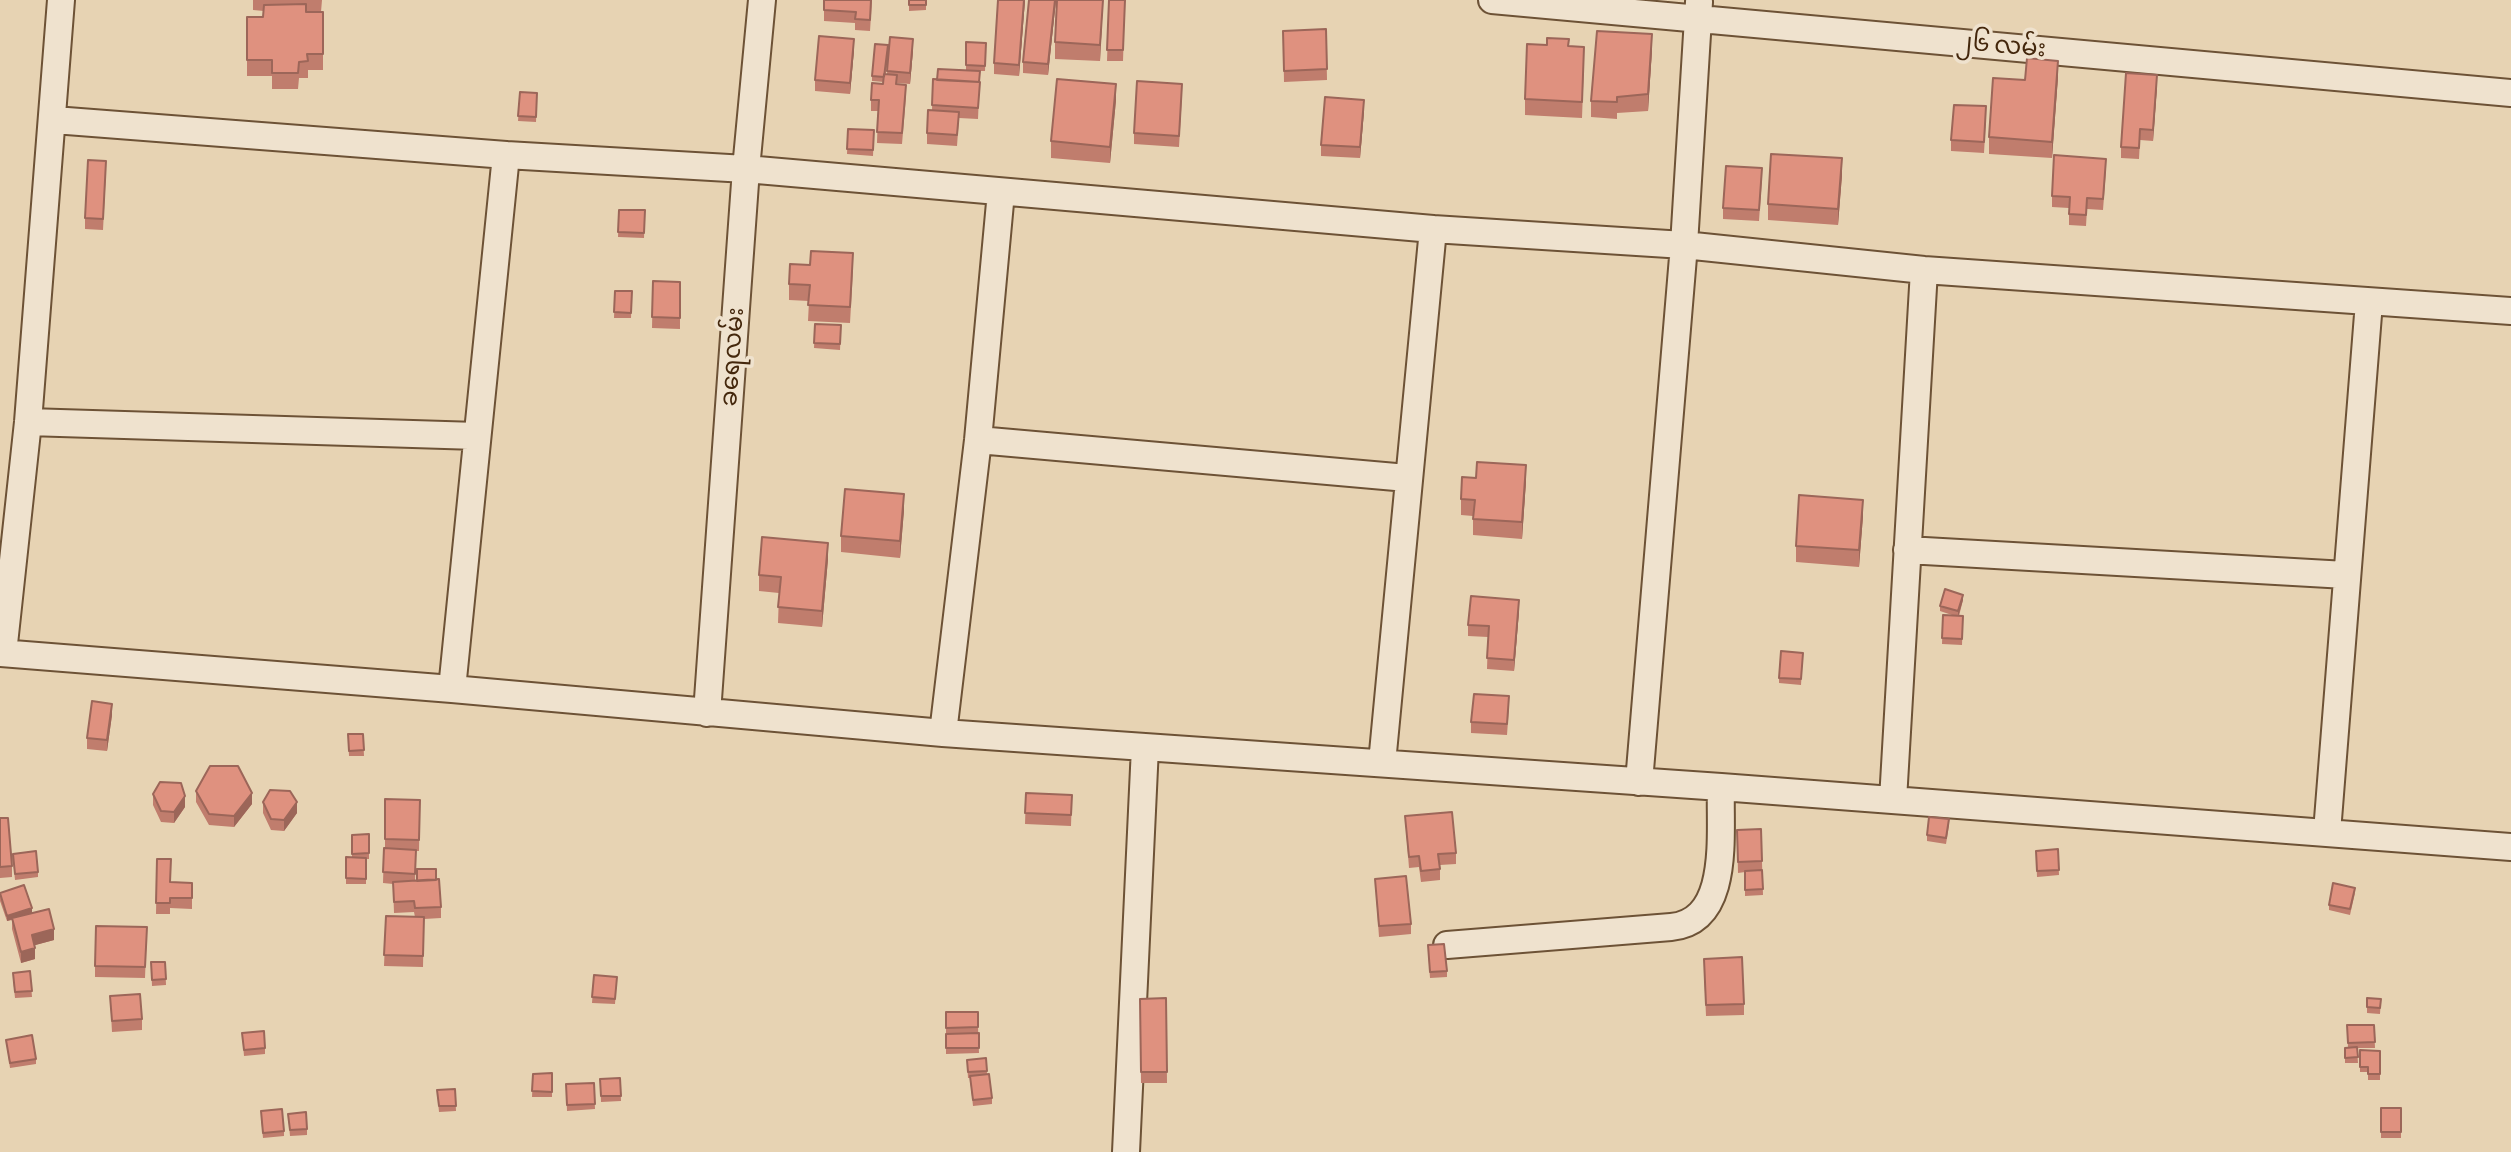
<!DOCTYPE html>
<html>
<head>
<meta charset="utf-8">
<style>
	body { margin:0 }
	canvas { display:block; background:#e7d3b3 }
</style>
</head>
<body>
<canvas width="2511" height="1152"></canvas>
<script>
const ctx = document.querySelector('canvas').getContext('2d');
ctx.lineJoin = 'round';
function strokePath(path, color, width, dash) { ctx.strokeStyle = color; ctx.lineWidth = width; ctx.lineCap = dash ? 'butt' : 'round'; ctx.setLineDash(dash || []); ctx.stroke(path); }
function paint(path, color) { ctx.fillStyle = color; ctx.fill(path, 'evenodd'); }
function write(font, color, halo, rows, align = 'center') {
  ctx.font = font + ' "EB Garamond","Noto Sans Myanmar",serif'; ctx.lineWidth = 7; ctx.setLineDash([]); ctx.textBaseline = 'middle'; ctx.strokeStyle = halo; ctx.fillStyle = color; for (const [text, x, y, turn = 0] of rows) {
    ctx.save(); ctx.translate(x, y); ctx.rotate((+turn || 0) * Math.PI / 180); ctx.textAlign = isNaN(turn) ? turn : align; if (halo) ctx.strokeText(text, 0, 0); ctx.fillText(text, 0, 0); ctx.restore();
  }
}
const minor = new Path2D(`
	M 1492,0 L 2511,93
	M 54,120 L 506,155 L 746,169 L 1433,229 L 1684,245 L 1924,270 L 2511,311
	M 28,422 L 477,436
	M 978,440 L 1407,478
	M 1907,550 L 2346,575
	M 0,653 L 452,689 L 943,733 L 1721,787 L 2511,847
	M 3,653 L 28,422 L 61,0
	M 452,689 L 506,155
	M 707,713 L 746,169 L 762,0
	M 943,733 L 978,440 L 1001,192
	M 1382,763 L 1433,229
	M 1639,782 L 1684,245 L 1699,2
	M 1893,800 L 1924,270
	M 2327,832 L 2369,302
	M 1447,945 L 1671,927 C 1732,921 1719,832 1721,787
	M 1126,1152 L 1145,747`);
strokePath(minor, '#6d5236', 30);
strokePath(minor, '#efe2ce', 26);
paint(new Path2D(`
	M 253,0 L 322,0 L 321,12 L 323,12 L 323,70 L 308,70 L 308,78 L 299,78 L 298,89 L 272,89 L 272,76 L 247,76 L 247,17 L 263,17 L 264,11 L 253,10 Z
	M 824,0 L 872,0 L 870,31 L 855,30 L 855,23 L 824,21 Z
	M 909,0 L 926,5 L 926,10 L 909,11 Z
	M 1025,0 L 1019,76 L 994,74 L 994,63 Z
	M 1029,0 L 1056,0 L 1048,75 L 1023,73 L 1023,62 Z
	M 1103,0 L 1100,61 L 1055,59 L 1055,42 Z
	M 1109,0 L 1125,0 L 1123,61 L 1107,61 Z
	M 1326,29 L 1327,80 L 1284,82 L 1283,31 Z
	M 890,37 L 913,50 L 910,84 L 897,83 L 906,96 L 902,144 L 877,143 L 878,111 L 871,111 L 871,100 L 884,82 L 872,81 L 872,76 L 888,50 L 886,74 L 887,74 Z
	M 966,42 L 986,43 L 985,71 L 978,71 L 980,71 L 978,119 L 959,118 L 957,146 L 927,144 L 927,133 L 932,110 L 933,79 L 937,80 L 966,70 Z
	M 1569,46 L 1584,63 L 1582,118 L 1525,115 L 1525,99 Z
	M 854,50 L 850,94 L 815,91 L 815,80 Z
	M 1652,50 L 1648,111 L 1617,113 L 1617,119 L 1591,117 L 1591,101 Z
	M 2058,77 L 2052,158 L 1989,154 L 1989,137 L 2025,80 Z
	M 2157,86 L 2153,141 L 2140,140 L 2139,159 L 2121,158 L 2121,147 Z
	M 520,92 L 537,93 L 536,122 L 518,121 Z
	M 1182,95 L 1179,147 L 1134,144 L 1134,133 Z
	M 1116,100 L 1110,163 L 1051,158 L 1051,141 Z
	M 1364,111 L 1360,158 L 1321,156 L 1321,145 Z
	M 1986,117 L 1984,153 L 1951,151 L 1951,140 Z
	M 848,129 L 874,130 L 873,156 L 847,154 Z
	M 2106,170 L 2103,210 L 2087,209 L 2086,226 L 2069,225 L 2069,208 L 2052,207 L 2052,196 Z
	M 106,172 L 103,230 L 85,229 L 85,218 Z
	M 1842,175 L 1838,225 L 1768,220 L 1768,204 Z
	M 1762,179 L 1759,221 L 1723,219 L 1723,208 Z
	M 619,210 L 645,210 L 644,238 L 618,237 Z
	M 853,270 L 850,323 L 808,321 L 809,301 L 789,300 L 789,284 Z
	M 653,281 L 680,282 L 680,329 L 652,328 Z
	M 615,291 L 632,291 L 631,318 L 614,318 Z
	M 815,324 L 841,325 L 840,350 L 814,348 Z
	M 1526,481 L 1522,539 L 1473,535 L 1473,516 L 1461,515 L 1461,499 Z
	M 904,510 L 900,558 L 841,552 L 841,536 Z
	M 1863,516 L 1859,567 L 1796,562 L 1796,546 Z
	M 828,559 L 822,627 L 778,623 L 779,593 L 759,591 L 759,575 Z
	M 1963,600 L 1959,616 L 1963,616 L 1962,645 L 1942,644 L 1943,615 L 1955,616 L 1940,611 L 1940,606 Z
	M 1519,611 L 1514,671 L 1487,669 L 1488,637 L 1468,636 L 1468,625 Z
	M 1803,653 L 1801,685 L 1779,683 L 1779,678 Z
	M 1509,707 L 1507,735 L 1471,733 L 1471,722 Z
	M 112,715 L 107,751 L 87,749 L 87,738 Z
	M 348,734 L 363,734 L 364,756 L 349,756 Z
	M 196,791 L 252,804 L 234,827 L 209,825 L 196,802 Z
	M 1026,793 L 1072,795 L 1071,826 L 1025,824 Z
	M 153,794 L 185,807 L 174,823 L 161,822 L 153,805 Z
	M 385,799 L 420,800 L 419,851 L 416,851 L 415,881 L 436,880 L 441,907 L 441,918 L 424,919 L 423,967 L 384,966 L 386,916 L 415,917 L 414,912 L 394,913 L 393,884 L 383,883 L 384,848 L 385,848 Z
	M 263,802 L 297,813 L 284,831 L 271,830 L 263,813 Z
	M 1405,816 L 1456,853 L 1456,864 L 1440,865 L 1440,880 L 1421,882 L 1419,867 L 1409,868 Z
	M 0,818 L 12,866 L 12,877 L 0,878 Z
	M 1949,825 L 1946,844 L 1927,841 L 1927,835 Z
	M 1761,829 L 1763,895 L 1745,896 L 1745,872 L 1738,873 L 1737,830 Z
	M 352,835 L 369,853 L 369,859 L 366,859 L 366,884 L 346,884 L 346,857 L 352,857 Z
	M 2058,849 L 2059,875 L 2037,877 L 2036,851 Z
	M 13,859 L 38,872 L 38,877 L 15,880 Z
	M 157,859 L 171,882 L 192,883 L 192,909 L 170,908 L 170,914 L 156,914 Z
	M 1375,879 L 1411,924 L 1411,934 L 1379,937 Z
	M 0,893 L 32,913 L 54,940 L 35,945 L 35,959 L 21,963 L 12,929 L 12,920 L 7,921 L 0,901 Z
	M 2355,893 L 2350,915 L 2329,910 L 2329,905 Z
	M 147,927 L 145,978 L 95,977 L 95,966 Z
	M 1428,951 L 1447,971 L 1447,977 L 1430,978 Z
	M 151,962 L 165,962 L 166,985 L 152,986 Z
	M 1704,970 L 1744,1004 L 1744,1015 L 1706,1016 Z
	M 30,971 L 32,997 L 15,998 L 13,978 Z
	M 594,975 L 617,977 L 615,1004 L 592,1003 Z
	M 110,996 L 142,1019 L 142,1030 L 112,1032 Z
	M 1166,998 L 1167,1083 L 1141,1083 L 1140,999 Z
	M 2381,999 L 2380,1014 L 2367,1013 L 2367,1007 Z
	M 946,1012 L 978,1027 L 979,1053 L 946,1054 Z
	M 2347,1025 L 2374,1025 L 2375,1048 L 2357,1048 L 2358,1063 L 2345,1063 L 2345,1048 L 2348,1048 Z
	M 242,1033 L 265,1048 L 265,1054 L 244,1056 Z
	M 6,1040 L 36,1059 L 36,1064 L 10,1068 Z
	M 2360,1050 L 2380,1051 L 2380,1080 L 2368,1080 L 2368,1072 L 2360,1072 Z
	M 986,1058 L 987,1074 L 992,1098 L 992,1104 L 973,1106 L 970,1078 L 968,1078 L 967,1060 Z
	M 552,1073 L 552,1097 L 532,1097 L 533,1074 Z
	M 620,1078 L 621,1101 L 601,1102 L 600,1079 Z
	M 594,1083 L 595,1109 L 567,1111 L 566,1084 Z
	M 455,1089 L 456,1111 L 439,1112 L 437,1090 Z
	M 2381,1108 L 2401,1108 L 2401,1138 L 2381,1138 Z
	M 288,1114 L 307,1129 L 307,1135 L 290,1136 Z
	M 261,1117 L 284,1131 L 284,1136 L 263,1138 Z`), '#c07d6d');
paint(new Path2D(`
	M 1024,0 L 1025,0 L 1019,76 L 1019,65 Z
	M 1055,0 L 1056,0 L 1048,75 L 1048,64 Z
	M 1103,0 L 1100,61 L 1100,45 Z
	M 1652,34 L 1652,50 L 1648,111 L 1648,94 Z
	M 854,39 L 854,50 L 850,94 L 850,83 Z
	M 913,39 L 913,50 L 910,84 L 910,73 Z
	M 2058,61 L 2058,77 L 2052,158 L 2052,142 Z
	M 2157,75 L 2157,86 L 2153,141 L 2153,130 Z
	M 1116,84 L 1116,100 L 1110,163 L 1110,147 Z
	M 1364,100 L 1364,111 L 1360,158 L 1360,147 Z
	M 1842,158 L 1842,175 L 1838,225 L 1838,209 Z
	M 1526,465 L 1526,481 L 1522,539 L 1522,522 Z
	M 904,494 L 904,510 L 900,558 L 900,541 Z
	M 1863,500 L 1863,516 L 1859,567 L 1859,550 Z
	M 828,543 L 828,559 L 822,627 L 822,611 Z
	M 1963,595 L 1963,600 L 1958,617 L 1958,611 Z
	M 1519,600 L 1519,611 L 1514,671 L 1514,660 Z
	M 112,704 L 112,715 L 107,751 L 107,740 Z
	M 252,793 L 252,804 L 234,827 L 234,816 Z
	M 185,796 L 185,807 L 174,823 L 174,812 Z
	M 297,802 L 297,813 L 284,831 L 284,820 Z
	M 32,908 L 32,913 L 7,921 L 7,916 Z
	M 54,929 L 54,940 L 32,946 L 32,935 Z
	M 35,948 L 35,959 L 21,963 L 21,952 Z`), '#9c6659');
const building = new Path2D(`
	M 824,0 L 871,0 L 870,20 L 855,19 L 856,12 L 824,10 Z
	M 909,0 L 926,0 L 926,5 L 909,5 Z
	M 998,0 L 1024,0 L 1019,65 L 994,63 Z
	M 1029,0 L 1055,0 L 1048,64 L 1023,62 Z
	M 1057,0 L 1103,0 L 1100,45 L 1055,42 Z
	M 1109,0 L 1125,0 L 1123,50 L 1107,50 Z
	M 306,4 L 306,12 L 323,12 L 323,54 L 307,54 L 308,61 L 299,62 L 298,73 L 272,73 L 272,60 L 247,60 L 247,17 L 263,17 L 264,5 Z
	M 1326,29 L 1327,69 L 1284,71 L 1283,31 Z
	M 1597,31 L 1652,34 L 1648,94 L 1617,97 L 1617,102 L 1591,101 Z
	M 819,36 L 854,39 L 850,83 L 815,80 Z
	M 890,37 L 913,39 L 910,73 L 887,71 Z
	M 1547,38 L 1569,39 L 1568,46 L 1584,47 L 1582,102 L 1525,99 L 1527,44 L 1547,45 Z
	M 966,42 L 986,43 L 985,66 L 966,65 Z
	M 875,44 L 888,45 L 884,77 L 872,76 Z
	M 2027,58 L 2058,61 L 2052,142 L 1989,137 L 1993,78 L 2025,80 Z
	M 938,69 L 980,71 L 979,82 L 937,80 Z
	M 2126,73 L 2157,75 L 2153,130 L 2140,129 L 2139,148 L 2121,147 Z
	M 884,74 L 897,75 L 896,84 L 906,85 L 902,133 L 877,132 L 879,100 L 871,100 L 872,83 L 883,84 Z
	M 933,79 L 980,82 L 978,108 L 932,105 Z
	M 1057,79 L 1116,84 L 1110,147 L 1051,141 Z
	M 1137,81 L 1182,84 L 1179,136 L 1134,133 Z
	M 520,92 L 537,93 L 536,117 L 518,116 Z
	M 1325,97 L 1364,100 L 1360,147 L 1321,145 Z
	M 1954,105 L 1986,106 L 1984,142 L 1951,140 Z
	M 928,110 L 959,112 L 957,135 L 927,133 Z
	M 848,129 L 874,130 L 873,150 L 847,149 Z
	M 1771,154 L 1842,158 L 1838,209 L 1768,204 Z
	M 2054,155 L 2106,159 L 2103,199 L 2087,198 L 2086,215 L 2069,214 L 2070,197 L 2052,196 Z
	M 88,160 L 106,161 L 103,219 L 85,218 Z
	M 1726,166 L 1762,168 L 1759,210 L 1723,208 Z
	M 619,210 L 645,210 L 644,233 L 618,232 Z
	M 811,251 L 853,253 L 850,307 L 808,305 L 810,285 L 789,284 L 790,264 L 810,265 Z
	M 653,281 L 680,282 L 680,318 L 652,317 Z
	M 615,291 L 632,291 L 631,313 L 614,312 Z
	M 815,324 L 841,325 L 840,344 L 814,343 Z
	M 1477,462 L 1526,465 L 1522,522 L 1473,519 L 1475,500 L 1461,499 L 1462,477 L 1476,478 Z
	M 845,489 L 904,494 L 900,541 L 841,536 Z
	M 1799,495 L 1863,500 L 1859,550 L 1796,546 Z
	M 762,537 L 828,543 L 822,611 L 778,607 L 781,577 L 759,575 Z
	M 1945,589 L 1963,595 L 1958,611 L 1940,606 Z
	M 1471,596 L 1519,600 L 1514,660 L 1487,658 L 1489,626 L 1468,625 Z
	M 1943,615 L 1963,616 L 1962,639 L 1942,638 Z
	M 1781,651 L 1803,653 L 1801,679 L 1779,678 Z
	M 1474,694 L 1509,696 L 1507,724 L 1471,722 Z
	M 92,701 L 112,704 L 107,740 L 87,738 Z
	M 348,734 L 363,734 L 364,750 L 349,751 Z
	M 210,766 L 238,766 L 252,793 L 234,816 L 209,814 L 196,791 Z
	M 160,782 L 181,783 L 185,796 L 174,812 L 161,811 L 153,794 Z
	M 270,790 L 290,791 L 297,802 L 284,820 L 271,819 L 263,802 Z
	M 1026,793 L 1072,795 L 1071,815 L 1025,813 Z
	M 385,799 L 420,800 L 419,840 L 385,839 Z
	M 1452,812 L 1456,853 L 1438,854 L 1440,869 L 1421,871 L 1419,856 L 1409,857 L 1405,816 Z
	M 1929,817 L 1949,819 L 1946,838 L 1927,835 Z
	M 0,818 L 8,818 L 12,866 L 0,867 Z
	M 1761,829 L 1762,861 L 1738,862 L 1737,830 Z
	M 369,834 L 369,853 L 352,854 L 352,835 Z
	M 384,848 L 416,850 L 415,874 L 383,872 Z
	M 2058,849 L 2059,870 L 2037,871 L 2036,851 Z
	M 36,851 L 38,872 L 15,874 L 13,854 Z
	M 346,857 L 366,858 L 366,879 L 346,878 Z
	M 157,859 L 171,859 L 170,882 L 192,883 L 192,898 L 170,898 L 170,903 L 156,903 Z
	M 417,869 L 436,869 L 436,880 L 417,881 Z
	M 1762,870 L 1763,889 L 1745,890 L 1745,871 Z
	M 1406,876 L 1411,924 L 1379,926 L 1375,879 Z
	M 439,879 L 441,907 L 415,908 L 414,901 L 394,902 L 393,882 Z
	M 2333,883 L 2355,888 L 2350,909 L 2329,905 Z
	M 24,885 L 32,908 L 7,916 L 0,893 Z
	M 49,909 L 54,929 L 32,935 L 35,948 L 21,952 L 12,918 Z
	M 386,916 L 424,917 L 423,956 L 384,955 Z
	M 96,926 L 147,927 L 145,967 L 95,966 Z
	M 1444,944 L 1447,971 L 1430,972 L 1428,945 Z
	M 1742,957 L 1744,1004 L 1706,1005 L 1704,959 Z
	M 151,962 L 165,962 L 166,979 L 152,980 Z
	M 30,971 L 32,991 L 15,992 L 13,973 Z
	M 594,975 L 617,977 L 615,999 L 592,997 Z
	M 140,994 L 142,1019 L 112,1021 L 110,996 Z
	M 1166,998 L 1167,1072 L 1141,1072 L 1140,999 Z
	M 2367,998 L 2381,999 L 2380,1008 L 2367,1007 Z
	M 946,1012 L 978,1012 L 978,1027 L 946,1028 Z
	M 2347,1025 L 2374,1025 L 2375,1042 L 2348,1043 Z
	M 264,1031 L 265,1048 L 244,1050 L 242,1033 Z
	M 979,1033 L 979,1048 L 946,1048 L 946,1034 Z
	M 32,1035 L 36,1059 L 10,1063 L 6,1040 Z
	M 2357,1047 L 2358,1057 L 2345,1058 L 2345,1048 Z
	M 2360,1050 L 2380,1051 L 2380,1074 L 2368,1074 L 2368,1067 L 2360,1067 Z
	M 986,1058 L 987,1071 L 968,1072 L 967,1060 Z
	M 552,1073 L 552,1092 L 532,1091 L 533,1074 Z
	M 989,1074 L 992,1098 L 973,1100 L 970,1076 Z
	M 620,1078 L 621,1096 L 601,1096 L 600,1079 Z
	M 594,1083 L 595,1104 L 567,1105 L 566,1084 Z
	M 455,1089 L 456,1106 L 439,1106 L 437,1090 Z
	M 2381,1108 L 2401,1108 L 2401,1132 L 2381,1132 Z
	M 282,1109 L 284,1131 L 263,1133 L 261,1111 Z
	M 306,1112 L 307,1129 L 290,1130 L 288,1114 Z`);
paint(building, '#df917f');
strokePath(building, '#9c6659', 2);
write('24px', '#44270c', '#efe2ce', [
	["၂၆ လမ်း",2001,46,5],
	["ခရေလမ်း",733,357,-86]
]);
</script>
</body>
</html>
